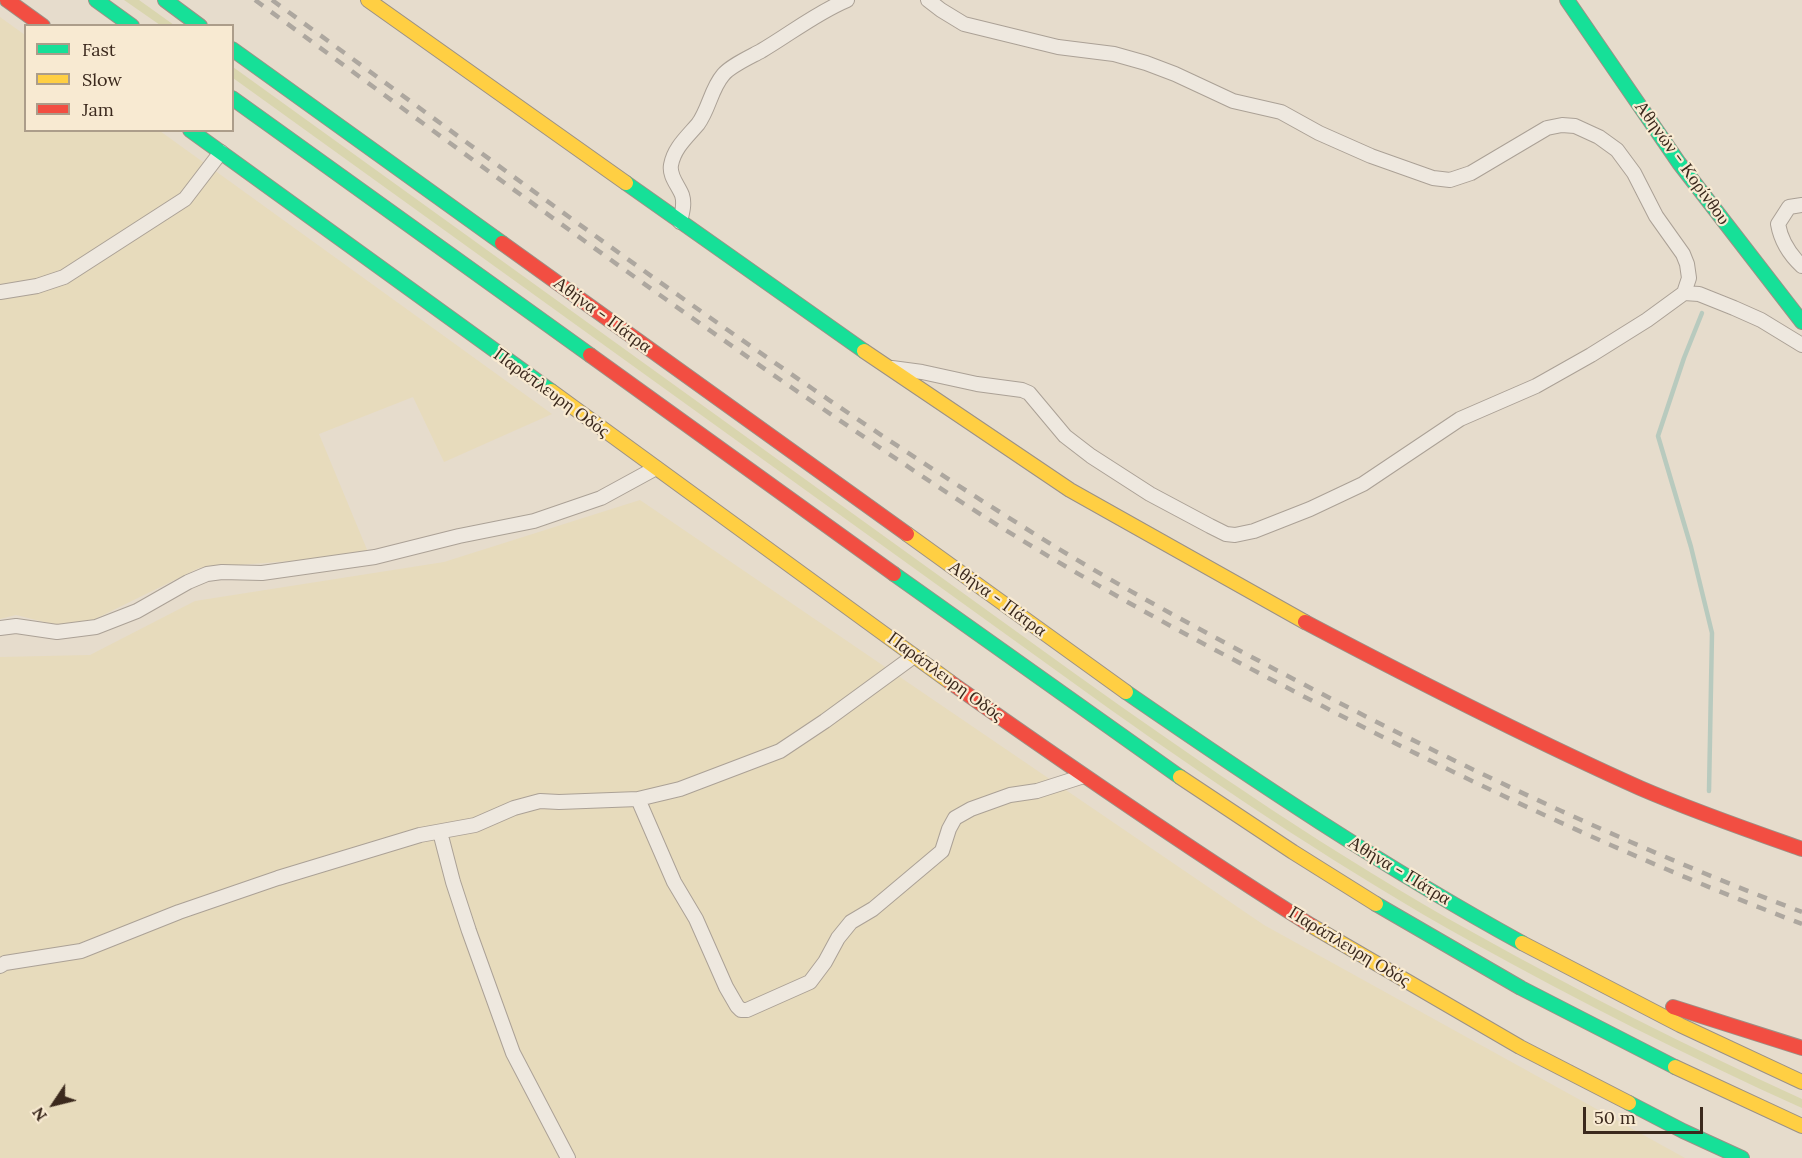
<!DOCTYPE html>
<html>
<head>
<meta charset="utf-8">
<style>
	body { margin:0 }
	#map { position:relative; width:1802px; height:1158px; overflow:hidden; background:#e6dccc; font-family:Lora,serif }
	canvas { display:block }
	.legend { position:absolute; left:24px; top:24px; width:210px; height:108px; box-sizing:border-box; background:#f8ead2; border:2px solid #ac9d8a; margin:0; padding:8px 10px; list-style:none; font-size:18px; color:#3b291d }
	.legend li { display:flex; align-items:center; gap:12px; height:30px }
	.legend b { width:30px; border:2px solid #ac9d8a }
	.north { position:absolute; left:24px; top:1074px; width:60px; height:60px; -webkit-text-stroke:4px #f8ead2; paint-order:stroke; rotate:235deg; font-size:16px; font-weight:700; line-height:24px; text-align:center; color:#3b291d }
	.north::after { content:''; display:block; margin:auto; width:21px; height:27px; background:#3b291d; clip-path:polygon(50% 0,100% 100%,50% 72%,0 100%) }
	.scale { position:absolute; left:1583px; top:1107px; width:120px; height:27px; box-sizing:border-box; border:3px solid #3b291d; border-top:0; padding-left:8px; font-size:18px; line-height:21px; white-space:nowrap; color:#3b291d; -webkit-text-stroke:4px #f8ead2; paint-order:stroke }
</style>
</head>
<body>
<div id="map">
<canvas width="1802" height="1158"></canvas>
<ul class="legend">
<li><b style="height:8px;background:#16e098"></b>Fast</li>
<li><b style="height:8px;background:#ffcf43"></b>Slow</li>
<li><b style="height:8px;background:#f24e42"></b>Jam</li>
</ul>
<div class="north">N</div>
<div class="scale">50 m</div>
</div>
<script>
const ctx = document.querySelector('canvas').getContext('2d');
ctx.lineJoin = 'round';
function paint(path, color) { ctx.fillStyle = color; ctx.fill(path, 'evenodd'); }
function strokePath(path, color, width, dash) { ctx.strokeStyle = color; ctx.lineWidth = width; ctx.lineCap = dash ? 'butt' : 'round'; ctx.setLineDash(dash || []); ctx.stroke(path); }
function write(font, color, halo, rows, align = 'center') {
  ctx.font = font + ' Lora,serif'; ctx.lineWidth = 4.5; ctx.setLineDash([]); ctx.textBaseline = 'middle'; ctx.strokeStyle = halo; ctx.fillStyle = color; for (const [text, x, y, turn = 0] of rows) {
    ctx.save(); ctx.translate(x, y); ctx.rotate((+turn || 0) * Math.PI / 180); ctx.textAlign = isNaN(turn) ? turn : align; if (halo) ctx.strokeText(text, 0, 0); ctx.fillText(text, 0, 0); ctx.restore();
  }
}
paint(new Path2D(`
	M 0,17 L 25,35 L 26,130 L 160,131 L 552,414 L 444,462 L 413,397 L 319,434 L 368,552 L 317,559 L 199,568 L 93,620 L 56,625 L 16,615 L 0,619 Z
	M 640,500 L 1264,925 L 1685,1158 L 0,1158 L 0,657 L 90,655 L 195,601 L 444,562 Z`), '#e7dbbc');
paint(new Path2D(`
	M 124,0 L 139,0 L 174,25 L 160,25 Z
	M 233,67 L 1074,673 C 1203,765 1335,856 1474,933 C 1581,993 1691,1048 1802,1099 L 1802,1108 C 1689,1057 1578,1001 1470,941 C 1346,872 1227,792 1111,710 L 233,78 Z`), '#d9d5ae');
strokePath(new Path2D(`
	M 1702,313 L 1684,358 L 1658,436 L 1691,547 L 1712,633 L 1709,791`), '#b8cabe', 4.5);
const street = new Path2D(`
	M 928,0 L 941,10 L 964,24 L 1058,47 L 1114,54 L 1146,63 L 1175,74 L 1233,101 L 1281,112 L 1319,133 L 1371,156 L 1433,178 L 1450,180 L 1471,173 L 1547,128 L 1562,125 L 1575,126 L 1599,137 L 1617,150 L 1634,173 L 1656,216 L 1683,254 L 1687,264 L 1689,278 L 1684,293
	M 1802,205 L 1789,207 L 1778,224 C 1781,241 1789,254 1802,266
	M 680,222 C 682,213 685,204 682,195 C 678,185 669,176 671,165 C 674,148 687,137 698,124 C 709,109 711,89 723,75 C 730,66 750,57 761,51 C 790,34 816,13 847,0
	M 0,292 L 37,286 L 64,277 L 185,199 L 221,152
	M 892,368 L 922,372 L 977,384 L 1022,390 L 1029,393 L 1065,436 L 1091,456 L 1150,494 L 1210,526 L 1226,534 L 1235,535 L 1254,531 L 1310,509 L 1363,484 L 1460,419 L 1536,386 L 1591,355 L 1647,320 L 1684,293 L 1699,294 L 1734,308 L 1761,320 L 1802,345
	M 0,628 L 16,626 L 57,632 L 96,627 L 137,611 L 188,582 L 207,574 L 222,572 L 262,573 L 375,557 L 459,536 L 534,521 L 601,498 L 656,468
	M 638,799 L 674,882 L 696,919 L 726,987 L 737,1006 L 741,1010 L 747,1010 L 810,982 L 825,962 L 838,938 L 851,922 L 873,909 L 942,851 L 949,829 L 955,818 L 971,809 L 1010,795 L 1037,791 L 1084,776
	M 440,832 L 453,882 L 469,931 L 513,1053 L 568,1158
	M 0,966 L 5,963 L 81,951 L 179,912 L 278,878 L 420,835 L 475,825 L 514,808 L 540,801 L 559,802 L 638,799 L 680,789 L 780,751 L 825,721 L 914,656`);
const fast = new Path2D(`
	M 96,0 L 132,26
	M 165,0 L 200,26
	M 1567,0 L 1679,163 L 1802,322
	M 232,49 L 502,243
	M 232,98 L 590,355
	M 190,130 L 551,391
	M 626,183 L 864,351
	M 894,574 L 1180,777
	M 1126,692 C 1255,781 1385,868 1522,943
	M 1376,904 L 1521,988 L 1675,1067
	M 1629,1103 L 1683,1131 L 1742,1158`);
const slow = new Path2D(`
	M 368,0 L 626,183
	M 864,351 L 1070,490 L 1305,622
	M 551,391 L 950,682
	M 907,534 L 1126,692
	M 1180,777 L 1293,852 L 1376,904
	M 1312,926 L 1520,1047 L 1629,1103
	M 1522,943 L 1680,1025 L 1802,1082
	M 1675,1067 L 1802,1126`);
const jam = new Path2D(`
	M 7,0 L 43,26
	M 502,243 L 907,534
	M 590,355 L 894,574
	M 1305,622 C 1415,680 1526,737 1640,788 C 1693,811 1748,830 1802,849
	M 950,682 C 1069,766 1189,849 1312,926
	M 1673,1007 L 1802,1048`);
strokePath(street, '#aba196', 16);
strokePath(fast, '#9b9186', 16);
strokePath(slow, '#9b9186', 16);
strokePath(jam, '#9b9186', 16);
strokePath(street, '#eee8df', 14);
strokePath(fast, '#16e098', 14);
strokePath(slow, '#ffcf43', 14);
strokePath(jam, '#f24e42', 14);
strokePath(new Path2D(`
	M 255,0 C 431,129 606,259 785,383 C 863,436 940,490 1020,539 C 1105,591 1193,639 1282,685 C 1451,774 1624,856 1802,924
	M 272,0 C 519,180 763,364 1022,526 C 1105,579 1193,626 1280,672 C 1449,761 1623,844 1802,912`), '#ada79f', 4.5, [10, 10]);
write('18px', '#3b291d', '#f8ead2', [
	["Αθηνών - Κορίνθου",1682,163,54],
	["Αθήνα - Πάτρα",602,315,36],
	["Παράπλευρη Οδός",551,393,36],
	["Αθήνα - Πάτρα",997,599,36],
	["Παράπλευρη Οδός",945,677,36],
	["Αθήνα - Πάτρα",1399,871,31],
	["Παράπλευρη Οδός",1349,947,31]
]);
</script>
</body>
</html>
